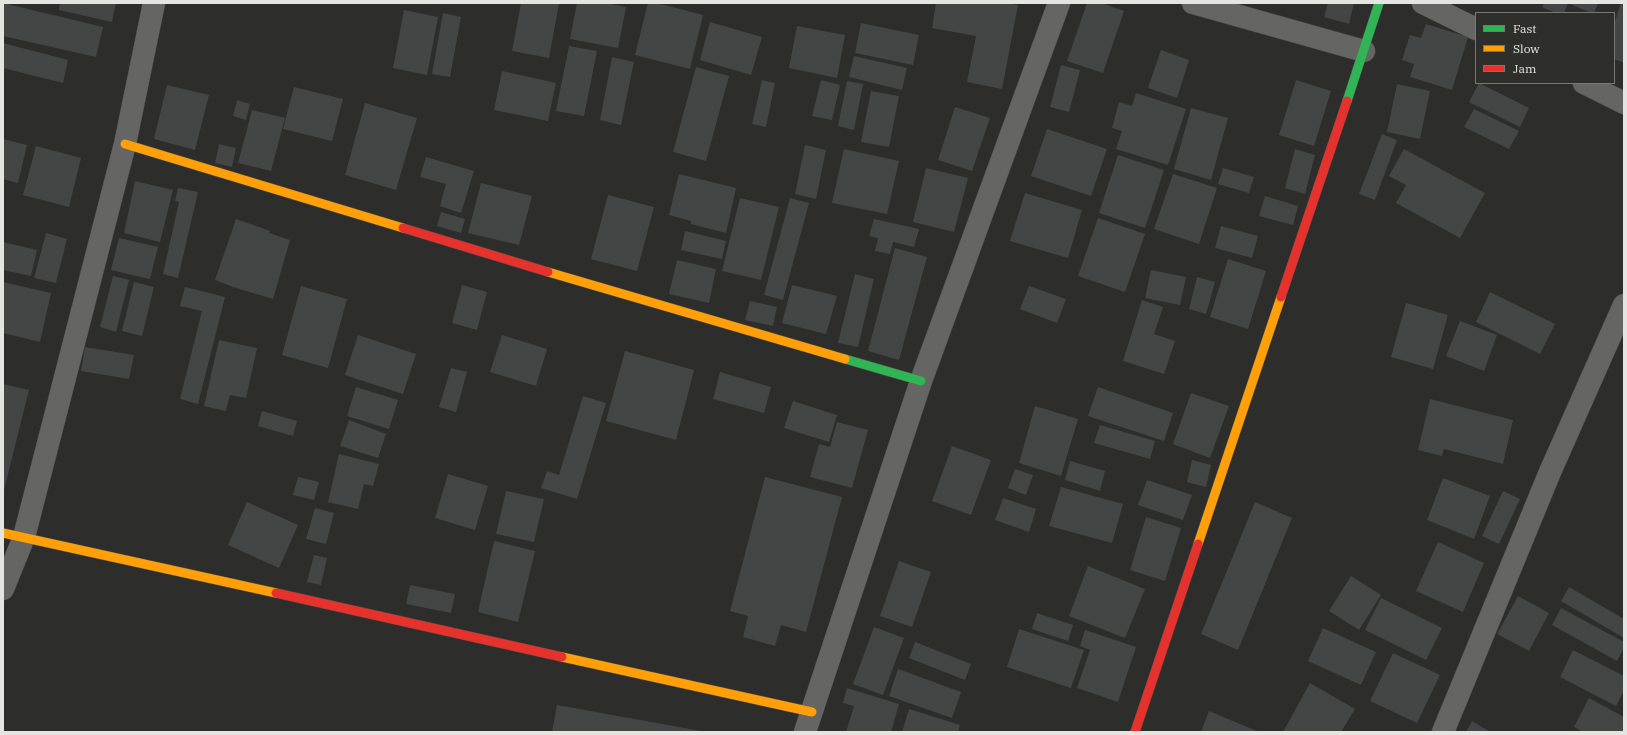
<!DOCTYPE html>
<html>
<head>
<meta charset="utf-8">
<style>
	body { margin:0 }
	#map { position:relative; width:1627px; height:735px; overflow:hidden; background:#2d2d2b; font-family:"IBM Plex Serif",serif }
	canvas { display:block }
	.frame { position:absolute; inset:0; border:4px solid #e4e4e1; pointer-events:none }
	.legend { position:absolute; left:1475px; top:12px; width:140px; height:72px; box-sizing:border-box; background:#2e2e2a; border:1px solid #777773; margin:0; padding:5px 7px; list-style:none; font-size:12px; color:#e4e4e1 }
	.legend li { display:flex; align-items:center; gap:8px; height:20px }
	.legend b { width:20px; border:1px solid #777773 }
</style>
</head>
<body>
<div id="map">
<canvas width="1627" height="735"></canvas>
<div class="frame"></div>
<ul class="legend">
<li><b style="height:5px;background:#30b455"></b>Fast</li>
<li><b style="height:5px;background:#ff9f0a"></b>Slow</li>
<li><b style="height:5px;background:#e5322d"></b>Jam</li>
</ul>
</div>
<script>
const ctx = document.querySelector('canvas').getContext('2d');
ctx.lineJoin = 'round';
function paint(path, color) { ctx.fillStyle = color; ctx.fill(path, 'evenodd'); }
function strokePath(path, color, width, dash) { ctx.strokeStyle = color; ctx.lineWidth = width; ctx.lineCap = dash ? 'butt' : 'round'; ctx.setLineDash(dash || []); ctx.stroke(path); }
paint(new Path2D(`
	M 3,3 L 103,27 L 96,57 L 3,36 Z
	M 60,3 L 116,3 L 112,22 L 59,10 Z
	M 521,3 L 559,3 L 549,58 L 512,51 Z
	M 577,3 L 606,3 L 626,7 L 618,48 L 570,39 Z
	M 648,3 L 657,3 L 703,15 L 690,69 L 635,55 Z
	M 936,3 L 1008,3 L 1018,5 L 1002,89 L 967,82 L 976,36 L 932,28 Z
	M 1087,3 L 1101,3 L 1124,11 L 1103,73 L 1067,61 Z
	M 1328,3 L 1354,3 L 1349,24 L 1324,17 Z
	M 1544,3 L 1598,3 L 1594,13 L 1591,13 L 1568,3 L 1564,13 L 1556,13 L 1542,7 Z
	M 1621,3 L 1624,3 L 1624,63 L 1614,59 L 1614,24 Z
	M 404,10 L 438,17 L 427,75 L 393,68 Z
	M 443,13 L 461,17 L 450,77 L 432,74 Z
	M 710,22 L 762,37 L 751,75 L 700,60 Z
	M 861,23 L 919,35 L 913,65 L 855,53 Z
	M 1426,24 L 1468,37 L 1452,90 L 1410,77 L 1414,64 L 1402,60 L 1410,35 L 1421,38 Z
	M 797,26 L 845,35 L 837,78 L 789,68 Z
	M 3,43 L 68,60 L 63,83 L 3,68 Z
	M 569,46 L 597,51 L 584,116 L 556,111 Z
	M 1161,50 L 1189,60 L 1177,98 L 1148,88 Z
	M 854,56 L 907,68 L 902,90 L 849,77 Z
	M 612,57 L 634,62 L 621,125 L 600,120 Z
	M 1061,65 L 1080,70 L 1069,112 L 1050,107 Z
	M 696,67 L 729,76 L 706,161 L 673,152 Z
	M 502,71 L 556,83 L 548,121 L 494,110 Z
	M 762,80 L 775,83 L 766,127 L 752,124 Z
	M 821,80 L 840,85 L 832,120 L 812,116 Z
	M 1296,80 L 1331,91 L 1314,146 L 1279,135 Z
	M 847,81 L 863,84 L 854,130 L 838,126 Z
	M 1479,83 L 1529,108 L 1520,127 L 1469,102 Z
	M 1397,84 L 1430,91 L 1420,139 L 1387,132 Z
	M 167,85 L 209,95 L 195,150 L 154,139 Z
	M 294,87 L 343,99 L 332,141 L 283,129 Z
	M 871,91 L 899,96 L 889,147 L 861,142 Z
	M 1136,93 L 1186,109 L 1168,165 L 1116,149 L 1122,131 L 1112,128 L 1119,102 L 1132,106 Z
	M 237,100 L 250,104 L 246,120 L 233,116 Z
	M 365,103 L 417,118 L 396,190 L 345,175 Z
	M 955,107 L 990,118 L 972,171 L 938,160 Z
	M 1191,108 L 1228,118 L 1211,180 L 1174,169 Z
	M 1474,109 L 1519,131 L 1509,149 L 1464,127 Z
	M 252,110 L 285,118 L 271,171 L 238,163 Z
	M 1047,129 L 1107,149 L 1091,196 L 1031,176 Z
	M 1382,134 L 1397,140 L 1375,200 L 1359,194 Z
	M 3,139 L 27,145 L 18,183 L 3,179 Z
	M 219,144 L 236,148 L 232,167 L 215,163 Z
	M 805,145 L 826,150 L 816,199 L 795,194 Z
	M 36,146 L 81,158 L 69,207 L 23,195 Z
	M 844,149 L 899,161 L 887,214 L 832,203 Z
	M 1295,149 L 1315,155 L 1305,194 L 1285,188 Z
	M 1404,149 L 1485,193 L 1460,238 L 1396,203 L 1406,185 L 1389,176 Z
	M 1118,155 L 1164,170 L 1145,228 L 1099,213 Z
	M 426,157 L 474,171 L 461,213 L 440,206 L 446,184 L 420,177 Z
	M 926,168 L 968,178 L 954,232 L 913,222 Z
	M 1223,168 L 1254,177 L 1249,193 L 1218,184 Z
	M 679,174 L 736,188 L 726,233 L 691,224 L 691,221 L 669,215 Z
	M 1173,174 L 1217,188 L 1199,244 L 1154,229 Z
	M 135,181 L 173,190 L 160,242 L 124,233 Z
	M 481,183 L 532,196 L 519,245 L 468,233 Z
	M 178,188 L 198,192 L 178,278 L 163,274 L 179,202 L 175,201 Z
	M 1025,193 L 1082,210 L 1068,258 L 1010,241 Z
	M 608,195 L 654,207 L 637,271 L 591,259 Z
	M 1265,196 L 1298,206 L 1293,225 L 1259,216 Z
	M 740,198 L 779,207 L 761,280 L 722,271 Z
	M 790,198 L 809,203 L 783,300 L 764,295 Z
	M 441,212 L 465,219 L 461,233 L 437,226 Z
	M 1098,218 L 1145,234 L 1125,292 L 1078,276 Z
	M 236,219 L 270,231 L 269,233 L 290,240 L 273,299 L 233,287 L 215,280 Z
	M 874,219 L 919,229 L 914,247 L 893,242 L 890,254 L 875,251 L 878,238 L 869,236 Z
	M 1221,226 L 1258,236 L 1252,258 L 1215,248 Z
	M 685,231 L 726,241 L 722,259 L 681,250 Z
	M 46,233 L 67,239 L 56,283 L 34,278 Z
	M 119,238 L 158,247 L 150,279 L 111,270 Z
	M 3,242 L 37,250 L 31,276 L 3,270 Z
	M 895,248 L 927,257 L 899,360 L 868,351 Z
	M 1228,259 L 1266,271 L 1248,329 L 1210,317 Z
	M 677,260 L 716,269 L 709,303 L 669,294 Z
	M 1151,270 L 1186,277 L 1180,305 L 1145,298 Z
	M 855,274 L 874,279 L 858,347 L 838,343 Z
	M 113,276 L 129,280 L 116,332 L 100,327 Z
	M 1197,277 L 1215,282 L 1206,314 L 1189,309 Z
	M 3,282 L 51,293 L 40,342 L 3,333 Z
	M 134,282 L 154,287 L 142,336 L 122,331 Z
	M 462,285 L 487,292 L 477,330 L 452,323 Z
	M 792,285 L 837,296 L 826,334 L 782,323 Z
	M 301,286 L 347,299 L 328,368 L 282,355 Z
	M 1029,286 L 1066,299 L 1057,323 L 1020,309 Z
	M 185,287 L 225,297 L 198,404 L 180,399 L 202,311 L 180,306 Z
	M 1490,292 L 1555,324 L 1540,354 L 1476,322 Z
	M 1142,300 L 1163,307 L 1154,334 L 1175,341 L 1164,374 L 1123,361 Z
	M 750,301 L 777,307 L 773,326 L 745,320 Z
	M 1406,303 L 1448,315 L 1433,369 L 1391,357 Z
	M 1460,321 L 1497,335 L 1484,371 L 1446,356 Z
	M 358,335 L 416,354 L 403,394 L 345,375 Z
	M 502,335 L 547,349 L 536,386 L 490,372 Z
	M 219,340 L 257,348 L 246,398 L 230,395 L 226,411 L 204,406 Z
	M 85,347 L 134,355 L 129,379 L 81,371 Z
	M 625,351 L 694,370 L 676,440 L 606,421 Z
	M 451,368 L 467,372 L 456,412 L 439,407 Z
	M 720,372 L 771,387 L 764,413 L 713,399 Z
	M 3,384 L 29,390 L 4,490 L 3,489 Z
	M 356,387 L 398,400 L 389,429 L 347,416 Z
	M 1098,387 L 1173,413 L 1164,441 L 1088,416 Z
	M 1191,393 L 1229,406 L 1210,458 L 1173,444 Z
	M 583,396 L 606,403 L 577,499 L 541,488 L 547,471 L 559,475 Z
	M 1430,399 L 1513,420 L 1503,464 L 1444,449 L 1442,456 L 1418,450 Z
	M 793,401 L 837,415 L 829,442 L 784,428 Z
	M 1035,406 L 1078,419 L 1061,476 L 1019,463 Z
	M 262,411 L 297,421 L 293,436 L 258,426 Z
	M 349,420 L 386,434 L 378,458 L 340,446 Z
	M 837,422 L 868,430 L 852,488 L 810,477 L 819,444 L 830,447 Z
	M 1100,425 L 1155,441 L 1150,459 L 1094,443 Z
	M 952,446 L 991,460 L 971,515 L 932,501 Z
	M 339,454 L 379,464 L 373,486 L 364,484 L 358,509 L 328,502 Z
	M 1192,460 L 1211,465 L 1206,487 L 1187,482 Z
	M 1070,461 L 1105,471 L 1100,491 L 1065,480 Z
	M 1015,469 L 1033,475 L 1026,495 L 1008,488 Z
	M 448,474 L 488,486 L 475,530 L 435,518 Z
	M 298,477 L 319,482 L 314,500 L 293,495 Z
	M 765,477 L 842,497 L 806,632 L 781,625 L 775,646 L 743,637 L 748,616 L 730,611 Z
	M 1443,478 L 1490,496 L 1474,539 L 1427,520 Z
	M 1147,480 L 1192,495 L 1183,520 L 1138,505 Z
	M 1061,487 L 1123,504 L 1112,543 L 1049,526 Z
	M 506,491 L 544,499 L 534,542 L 496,534 Z
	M 1503,491 L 1520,499 L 1499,544 L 1482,536 Z
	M 1003,498 L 1036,509 L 1029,532 L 995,520 Z
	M 247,502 L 298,525 L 279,568 L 228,545 Z
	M 1255,502 L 1292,518 L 1238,650 L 1201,634 Z
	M 315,508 L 334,513 L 326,544 L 306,539 Z
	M 1146,517 L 1181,528 L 1165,581 L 1130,570 Z
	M 494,541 L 535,551 L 518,622 L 478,612 Z
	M 1438,542 L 1484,563 L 1463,612 L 1416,591 Z
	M 314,555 L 327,558 L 321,585 L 307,582 Z
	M 899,561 L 931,572 L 912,627 L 880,616 Z
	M 1088,566 L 1145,589 L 1125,638 L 1069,616 Z
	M 1351,576 L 1381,595 L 1359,630 L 1329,611 Z
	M 410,585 L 455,594 L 451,613 L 406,604 Z
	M 1569,587 L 1624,619 L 1624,638 L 1561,601 Z
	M 1518,596 L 1549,613 L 1529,651 L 1497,634 Z
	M 1381,598 L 1442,628 L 1426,660 L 1365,630 Z
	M 1561,608 L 1624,642 L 1624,648 L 1617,661 L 1552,625 Z
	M 1037,613 L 1073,625 L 1068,641 L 1032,629 Z
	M 874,627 L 904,638 L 883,695 L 853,684 Z
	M 1323,628 L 1376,652 L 1361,685 L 1308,661 Z
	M 1019,629 L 1084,650 L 1071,688 L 1007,667 Z
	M 1085,630 L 1136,647 L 1118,702 L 1077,688 L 1090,650 L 1080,646 Z
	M 915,642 L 971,664 L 965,680 L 909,658 Z
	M 1573,650 L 1624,676 L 1624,691 L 1616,706 L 1560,677 Z
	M 1393,653 L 1440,675 L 1417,723 L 1370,701 Z
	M 898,669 L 961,692 L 952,718 L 889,696 Z
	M 1310,683 L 1355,709 L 1341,732 L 1283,732 Z
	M 847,688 L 899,704 L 891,732 L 846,732 L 854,706 L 843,703 Z
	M 1589,698 L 1624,717 L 1624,732 L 1583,732 L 1574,727 Z
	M 557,705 L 701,731 L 701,732 L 552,732 Z
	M 909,709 L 960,725 L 958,732 L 902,732 Z
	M 1209,711 L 1259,732 L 1201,732 Z
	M 1472,721 L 1490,732 L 1466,732 Z`), '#444545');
const street = new Path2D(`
	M 1193,3 L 1364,51
	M 1423,3 L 1476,29
	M 1584,83 L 1624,103
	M 3,589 L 24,537 L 125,144 L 154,3
	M 805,732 L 921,381 L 1059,3
	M 1443,732 L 1550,472 L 1624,305`);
const fast = new Path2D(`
	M 1347,101 L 1379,3
	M 845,359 L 921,381`);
const slow = new Path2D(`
	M 125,144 L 403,228
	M 548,272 L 845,359
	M 3,533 L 276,593
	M 1198,544 L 1281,297
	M 562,657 L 812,712`);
const jam = new Path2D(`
	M 403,228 L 548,272
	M 1281,297 L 1347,101
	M 276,593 L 562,657
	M 1135,732 L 1198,544`);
strokePath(street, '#4b4b49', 23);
strokePath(fast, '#4b4b49', 10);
strokePath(slow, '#4b4b49', 10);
strokePath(jam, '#4b4b49', 10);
strokePath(street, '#656564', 22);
strokePath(fast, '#30b455', 9);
strokePath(slow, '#ff9f0a', 9);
strokePath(jam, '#e5322d', 9);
</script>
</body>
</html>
